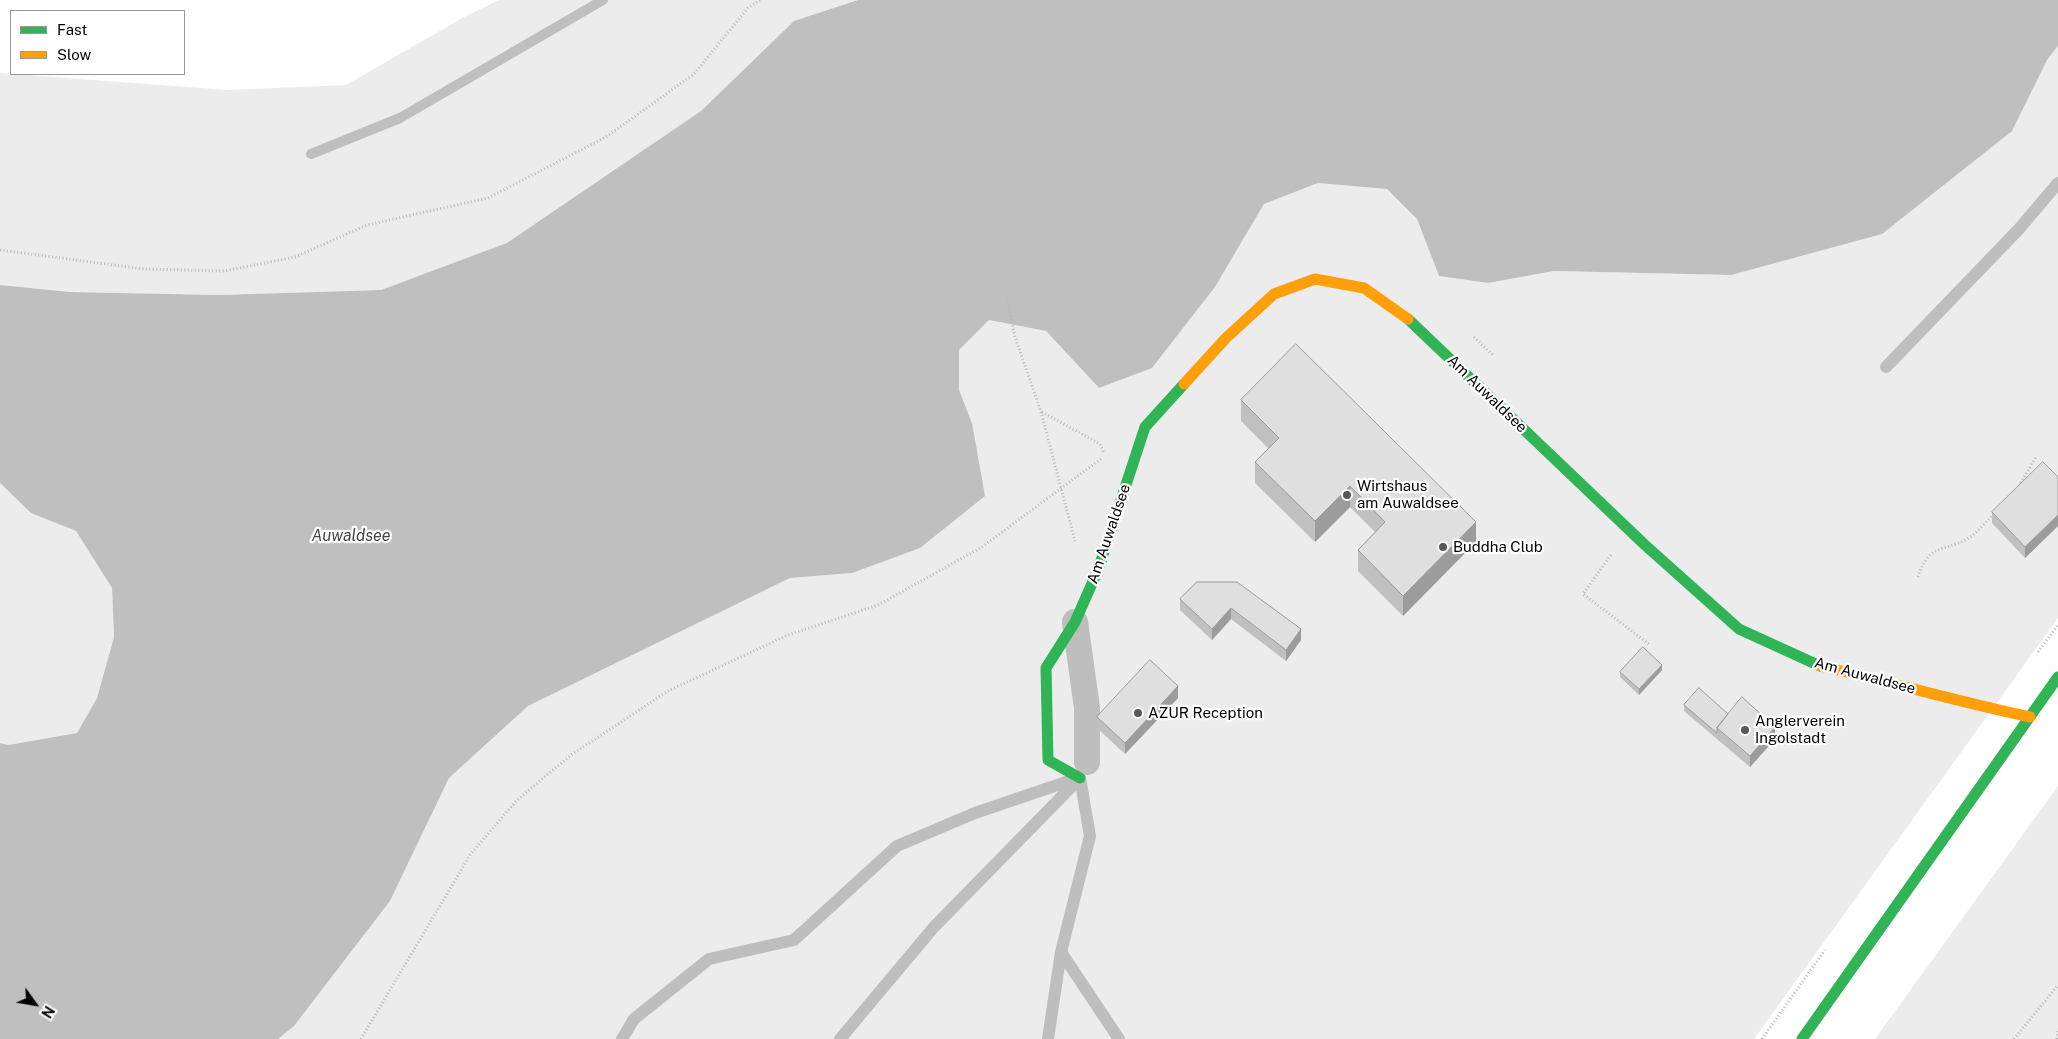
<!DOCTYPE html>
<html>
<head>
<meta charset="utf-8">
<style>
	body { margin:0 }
	#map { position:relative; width:2058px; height:1039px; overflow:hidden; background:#fff; font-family:"Public Sans",sans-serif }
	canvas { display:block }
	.legend { position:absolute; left:10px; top:10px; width:175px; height:65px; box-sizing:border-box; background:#fff; border:1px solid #999; margin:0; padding:6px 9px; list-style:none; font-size:15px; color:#000 }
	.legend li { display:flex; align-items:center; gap:10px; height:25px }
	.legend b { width:25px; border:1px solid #999 }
	.north { position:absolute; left:10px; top:979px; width:50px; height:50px; -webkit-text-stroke:4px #fff; paint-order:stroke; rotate:122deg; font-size:14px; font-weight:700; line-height:20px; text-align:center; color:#000 }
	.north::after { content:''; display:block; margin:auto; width:18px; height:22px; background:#000; clip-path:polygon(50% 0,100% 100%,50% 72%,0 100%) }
</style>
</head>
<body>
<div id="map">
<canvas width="2058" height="1039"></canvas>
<ul class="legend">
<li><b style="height:6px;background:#30b455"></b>Fast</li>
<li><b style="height:6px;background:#ff9f0a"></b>Slow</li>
</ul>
<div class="north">N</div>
</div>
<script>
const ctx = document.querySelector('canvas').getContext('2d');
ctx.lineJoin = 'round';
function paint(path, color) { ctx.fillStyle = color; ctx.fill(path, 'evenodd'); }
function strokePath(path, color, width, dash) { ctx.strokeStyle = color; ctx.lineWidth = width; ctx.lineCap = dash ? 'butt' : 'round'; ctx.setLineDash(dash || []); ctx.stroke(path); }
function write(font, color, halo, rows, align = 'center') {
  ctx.font = font + ' "Public Sans",sans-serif'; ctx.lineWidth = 4.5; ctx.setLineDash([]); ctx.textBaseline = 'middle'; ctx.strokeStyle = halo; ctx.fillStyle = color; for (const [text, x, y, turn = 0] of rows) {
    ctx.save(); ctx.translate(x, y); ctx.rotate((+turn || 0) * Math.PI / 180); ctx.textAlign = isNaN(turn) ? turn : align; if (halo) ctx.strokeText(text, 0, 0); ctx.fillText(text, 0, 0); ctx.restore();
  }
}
paint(new Path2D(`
	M 499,0 L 858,0 L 794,21 L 701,111 L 507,244 L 381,290 L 219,295 L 70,292 L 0,285 L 0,73 L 228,90 L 346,85 L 464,17 Z
	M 2058,46 L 2058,618 L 1754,1039 L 278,1039 L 294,1026 L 390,901 L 449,778 L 528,706 L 790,578 L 852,573 L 972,423 L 959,390 L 959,349 L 989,320 L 1046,331 L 1099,388 L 1152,368 L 1215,287 L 1264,204 L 1318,183 L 1387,189 L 1417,219 L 1439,276 L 1488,283 L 1554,271 L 1731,275 L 2047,60 Z
	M 0,483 L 31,513 L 76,531 L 112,588 L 114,637 L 97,698 L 77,733 L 8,745 L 0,743 Z
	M 2058,786 L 2058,1039 L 1875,1039 Z`), '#ececec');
paint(new Path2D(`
	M 858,0 L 2058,0 L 2058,46 L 2047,60 L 2012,131 L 1882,234 L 1731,275 L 1554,271 L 1488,283 L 1439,276 L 1417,219 L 1387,189 L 1318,183 L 1264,204 L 1215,287 L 1152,368 L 1099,388 L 1046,331 L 989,320 L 959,350 L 959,390 L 972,423 L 985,496 L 920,548 L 852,573 L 790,578 L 528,706 L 449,778 L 390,901 L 294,1026 L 278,1039 L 0,1039 L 0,743 L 8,745 L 77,733 L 97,698 L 114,637 L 112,588 L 76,531 L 31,513 L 0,483 L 0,285 L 70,292 L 219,295 L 381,290 L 507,243 L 701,111 L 794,21 Z`), '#bfbfbf');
strokePath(new Path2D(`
	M 311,154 L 400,118 L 603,0`), '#bfbfbf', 10);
strokePath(new Path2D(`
	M 0,250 L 144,269 L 224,271 L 295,257 L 367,225 L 488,198 L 606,137 L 694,74 L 748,8 L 760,0
	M 1007,298 L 1015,337 L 1041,412 L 1075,541
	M 1474,337 L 1493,355
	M 1042,412 L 1100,444 L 1104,453
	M 2019,486 L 2036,457
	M 1611,555 L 1583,594 L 1650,645
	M 1918,577 C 1929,543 1941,553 1967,539 C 1976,534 1985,523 1993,515
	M 2038,652 L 2058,625
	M 361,1039 L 470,855 L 516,801 L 571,755 L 668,691 L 788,635 L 878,605 L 982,547 L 1102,458
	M 1762,1039 L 1825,950
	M 2014,1039 L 2058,985
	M 2057,1039 L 2058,1031`), '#b9b9b9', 3, [1, 2.5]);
strokePath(new Path2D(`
	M 1886,367 L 2019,229 L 2058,183
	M 1080,778 L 1090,836 L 1061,952 L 1119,1039
	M 622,1039 L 634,1019 L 709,959 L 794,940 L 897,846 L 975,813 L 1078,778
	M 840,1039 L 934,927 L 1078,780
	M 1048,1039 L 1061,952`), '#bebebe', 12);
strokePath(new Path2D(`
	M 1075,622 L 1087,708 L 1087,762`), '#bebebe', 26);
strokePath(new Path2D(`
	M 1408,319 L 1645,545 L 1739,629 L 1820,666
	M 1080,778 L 1048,760 L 1046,668 L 1075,622 L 1098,570 L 1145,427 L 1184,384
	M 1802,1039 L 2058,677`), '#30b455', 11);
strokePath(new Path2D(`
	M 1184,384 L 1226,338 L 1274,294 L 1315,279 L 1364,288 L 1408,319
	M 1820,666 C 1890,682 1959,702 2030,717`), '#ff9f0a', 11);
paint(new Path2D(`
	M 1241,400 L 1476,542 L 1403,616 L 1358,571 L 1358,550 L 1375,532 L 1350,507 L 1315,542 L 1255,483 L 1255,462 L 1268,448 L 1241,421 Z
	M 2058,477 L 2058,526 L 2025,558 L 1992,523 L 1992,512 Z
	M 1197,582 L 1301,640 L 1286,661 L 1231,619 L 1212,640 L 1180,610 L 1180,599 Z
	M 1662,670 L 1639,695 L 1620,677 L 1620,672 Z
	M 1178,698 L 1125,754 L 1097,728 L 1097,717 Z
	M 1684,705 L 1728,714 L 1775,739 L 1750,767 L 1684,711 Z`), '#c0c0c0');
paint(new Path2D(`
	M 1350,486 L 1350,507 L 1315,542 L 1315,521 Z
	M 2058,515 L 2058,526 L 2025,558 L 2025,547 Z
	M 1476,522 L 1476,542 L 1403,616 L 1403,596 Z
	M 1231,608 L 1231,619 L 1212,640 L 1212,629 Z
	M 1301,629 L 1301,640 L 1286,661 L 1286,650 Z
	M 1662,665 L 1662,670 L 1639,695 L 1639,689 Z
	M 1178,686 L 1178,698 L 1125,754 L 1125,743 Z
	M 1775,727 L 1775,739 L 1750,767 L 1750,756 Z`), '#9c9c9c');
const building = new Path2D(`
	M 1296,344 L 1476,522 L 1403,596 L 1358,550 L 1385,522 L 1350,486 L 1315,521 L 1255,462 L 1279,438 L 1241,400 Z
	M 2043,462 L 2058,477 L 2058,515 L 2025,547 L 1992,512 Z
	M 1197,582 L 1237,582 L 1301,629 L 1286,650 L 1231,608 L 1212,629 L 1180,599 Z
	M 1643,647 L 1662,665 L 1639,689 L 1620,672 Z
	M 1150,660 L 1178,686 L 1125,743 L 1097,717 Z
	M 1699,688 L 1728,714 L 1717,728 L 1717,733 L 1684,705 Z
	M 1742,697 L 1775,727 L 1750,756 L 1717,728 Z`);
paint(building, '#dfdfdf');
strokePath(building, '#9c9c9c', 1);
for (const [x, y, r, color] of [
	[1347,495,5,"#595959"],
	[1443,547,5,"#595959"],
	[1138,713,5,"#595959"],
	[1745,730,5,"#595959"]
]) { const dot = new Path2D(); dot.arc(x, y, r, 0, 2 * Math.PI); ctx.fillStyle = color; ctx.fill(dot); strokePath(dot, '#fff', 2); }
write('15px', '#000', '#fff', [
	["Am Auwaldsee",1487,394,44],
	["Am Auwaldsee",1109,534,-71],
	["Am Auwaldsee",1865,676,15]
]);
write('15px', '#000', '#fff', [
	["Wirtshaus",1357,486],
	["am Auwaldsee",1357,503],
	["Buddha Club",1453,547],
	["AZUR Reception",1148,713],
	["Anglerverein",1755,721],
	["Ingolstadt",1755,738]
], 'left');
write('italic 16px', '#444', '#fff', [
	["Auwaldsee",351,536]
]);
</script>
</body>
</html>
